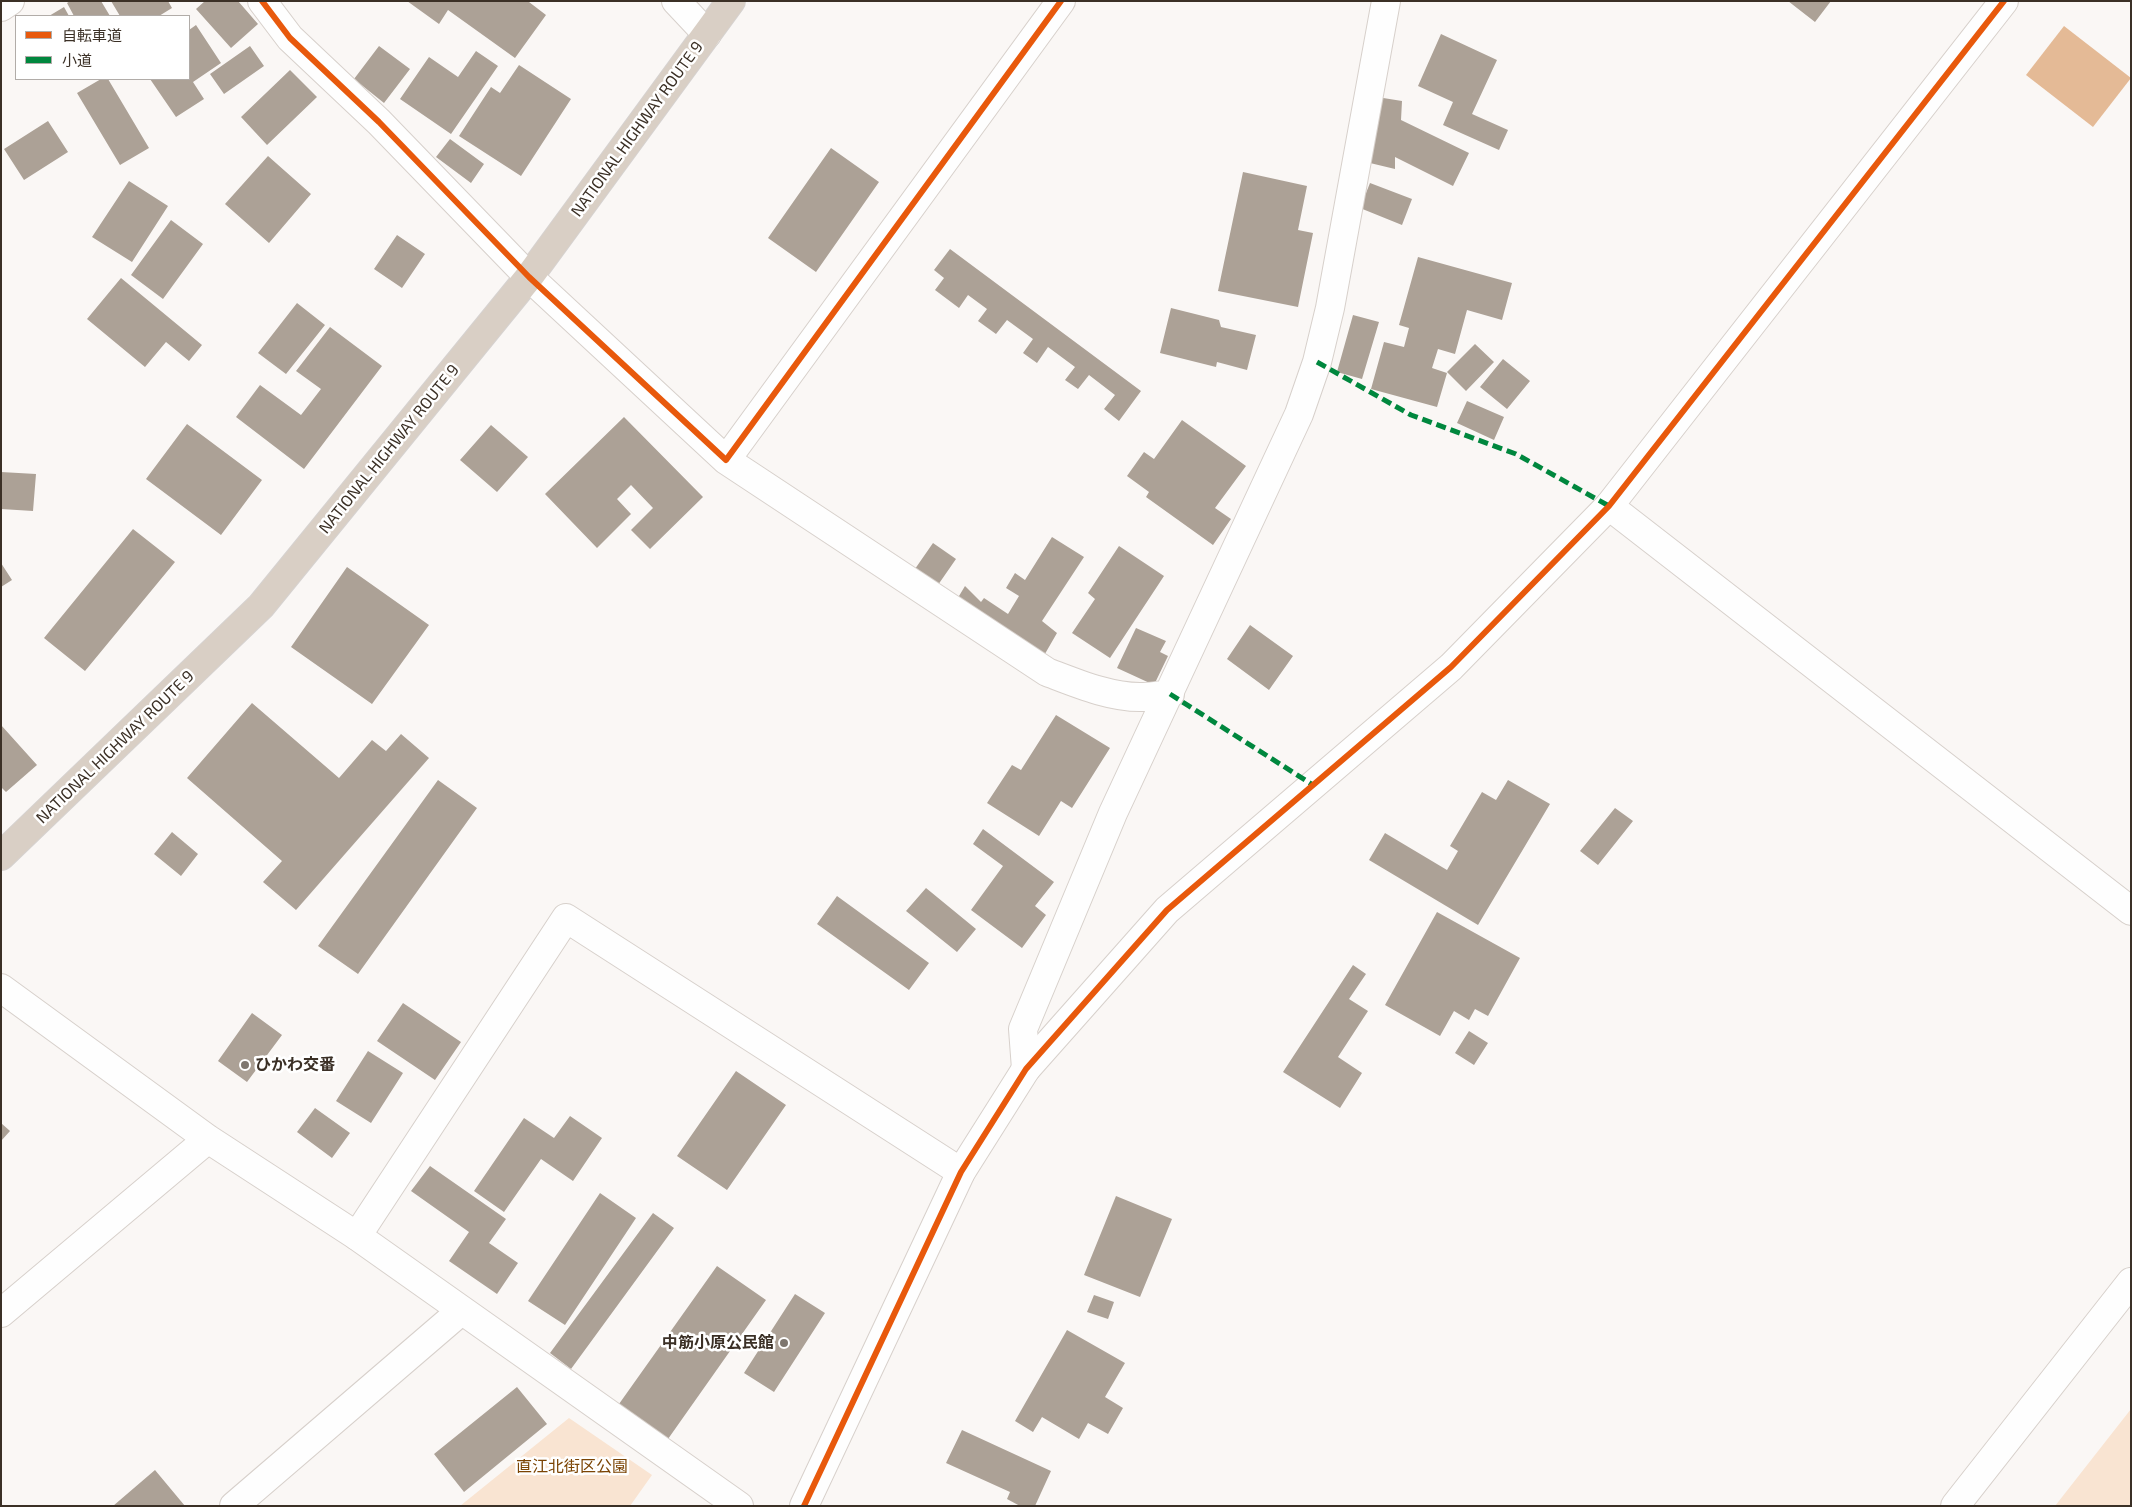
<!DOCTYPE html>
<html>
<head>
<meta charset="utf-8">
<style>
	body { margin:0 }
	#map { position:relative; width:2132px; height:1507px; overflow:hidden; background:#faf7f5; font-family:"Exo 2","Noto Sans JP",sans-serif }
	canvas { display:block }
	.frame { position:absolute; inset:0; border:2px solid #3b3026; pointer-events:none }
	.legend { position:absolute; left:15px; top:15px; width:175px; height:65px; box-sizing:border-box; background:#fff; border:1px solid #b1aca8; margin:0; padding:6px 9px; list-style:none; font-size:15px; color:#3b3026 }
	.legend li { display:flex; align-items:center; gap:10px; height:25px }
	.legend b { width:25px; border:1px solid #b1aca8 }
</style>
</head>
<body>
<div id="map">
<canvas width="2132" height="1507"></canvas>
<div class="frame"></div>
<ul class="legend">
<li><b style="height:6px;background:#e8590c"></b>自転車道</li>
<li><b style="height:6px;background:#00873e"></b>小道</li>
</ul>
</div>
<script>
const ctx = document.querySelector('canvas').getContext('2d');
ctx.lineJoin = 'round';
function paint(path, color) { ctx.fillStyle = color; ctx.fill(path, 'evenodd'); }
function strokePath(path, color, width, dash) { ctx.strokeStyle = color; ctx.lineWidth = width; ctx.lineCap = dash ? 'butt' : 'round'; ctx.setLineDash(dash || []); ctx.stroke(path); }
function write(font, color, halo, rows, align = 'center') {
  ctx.font = font + ' "Exo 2","Noto Sans JP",sans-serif'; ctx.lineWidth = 5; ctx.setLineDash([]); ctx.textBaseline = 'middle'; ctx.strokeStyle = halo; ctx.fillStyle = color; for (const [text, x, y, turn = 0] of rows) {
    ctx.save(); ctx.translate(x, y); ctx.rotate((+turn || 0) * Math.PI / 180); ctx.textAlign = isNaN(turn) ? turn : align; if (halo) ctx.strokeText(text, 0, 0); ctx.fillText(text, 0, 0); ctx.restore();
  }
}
paint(new Path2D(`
	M 2131,1409 L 2131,1506 L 2055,1506 Z
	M 569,1418 L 652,1475 L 630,1506 L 460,1506 Z`), '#f9e4d2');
paint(new Path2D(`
	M 2064,26 L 2131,78 L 2093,127 L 2026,75 Z`), '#e4ba96');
paint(new Path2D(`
	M 70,1 L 101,1 L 110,16 L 74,16 L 67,3 Z
	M 111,1 L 168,1 L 172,8 L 159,16 L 120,16 Z
	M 205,1 L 238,1 L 258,24 L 231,48 L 196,9 Z
	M 407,1 L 529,1 L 529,2 L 546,15 L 515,58 L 448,10 L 439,24 Z
	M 1788,1 L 1831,1 L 1815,22 Z
	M 64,7 L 69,16 L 49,16 Z
	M 196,25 L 221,63 L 193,82 L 204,99 L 176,117 L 150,79 L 189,79 L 189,30 Z
	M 1441,34 L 1497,60 L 1472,114 L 1508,130 L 1499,150 L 1443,125 L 1453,102 L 1418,86 Z
	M 250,46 L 264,66 L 224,94 L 210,74 Z
	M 379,46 L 410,69 L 384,103 L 354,79 Z
	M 476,51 L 498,66 L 451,134 L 400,99 L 429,57 L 458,77 Z
	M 519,65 L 571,99 L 521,176 L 459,136 L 491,87 L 500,93 Z
	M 290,70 L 317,97 L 267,145 L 241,117 Z
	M 101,79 L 108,79 L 149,148 L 120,165 L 77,93 Z
	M 1377,97 L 1402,101 L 1401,120 L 1469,153 L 1453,186 L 1395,157 L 1395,169 L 1370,163 Z
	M 48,121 L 68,152 L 24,180 L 4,149 Z
	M 450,139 L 484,164 L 471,183 L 436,157 Z
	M 831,148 L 879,182 L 816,272 L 768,238 Z
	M 268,156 L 311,194 L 269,243 L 225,204 Z
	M 1243,172 L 1307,186 L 1298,230 L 1313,233 L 1298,307 L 1218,291 Z
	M 129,181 L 168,206 L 132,262 L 92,237 Z
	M 1370,183 L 1412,199 L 1402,225 L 1360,208 Z
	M 171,220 L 203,244 L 163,299 L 131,275 Z
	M 397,235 L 425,254 L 402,288 L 374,269 Z
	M 950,249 L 1141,391 L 1119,421 L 1104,409 L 1115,395 L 1089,375 L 1078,389 L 1065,380 L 1075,367 L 1048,347 L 1037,363 L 1023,353 L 1033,339 L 1007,320 L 996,334 L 978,321 L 987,309 L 968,295 L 959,308 L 935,290 L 944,278 L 934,270 Z
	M 1418,257 L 1512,283 L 1502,320 L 1467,310 L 1455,354 L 1438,349 L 1432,368 L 1447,373 L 1437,407 L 1371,389 L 1384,342 L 1404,347 L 1409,328 L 1399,325 Z
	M 121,278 L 202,345 L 189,361 L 166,342 L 145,367 L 87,319 Z
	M 297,303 L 325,325 L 286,374 L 258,353 Z
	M 1171,308 L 1219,320 L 1221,327 L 1256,335 L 1247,370 L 1217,362 L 1216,367 L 1160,353 Z
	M 1353,315 L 1379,322 L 1362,379 L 1337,372 Z
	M 330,327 L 382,366 L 304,469 L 236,417 L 260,385 L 301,415 L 321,389 L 296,371 Z
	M 1475,344 L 1494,362 L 1466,391 L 1447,372 Z
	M 1503,359 L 1530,381 L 1507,409 L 1480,387 Z
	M 1467,401 L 1504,417 L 1494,440 L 1457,423 Z
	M 624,417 L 703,497 L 650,549 L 631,530 L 653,508 L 631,485 L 617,499 L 631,514 L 597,548 L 545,494 Z
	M 1182,420 L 1246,466 L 1215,508 L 1231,519 L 1213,545 L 1146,497 L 1149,492 L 1127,476 L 1144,452 L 1154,459 Z
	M 187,424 L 262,480 L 221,535 L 146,479 Z
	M 491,425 L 528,457 L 497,492 L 460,460 Z
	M 1,472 L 36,474 L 33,511 L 1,509 Z
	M 133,529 L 175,562 L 85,671 L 44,638 Z
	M 1052,537 L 1084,557 L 1042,621 L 1057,633 L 1042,659 L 956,601 L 965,586 L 981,602 L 984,598 L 1008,614 L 1019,596 L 1006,588 L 1015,573 L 1025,580 Z
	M 933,543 L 956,559 L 931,595 L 908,579 Z
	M 1119,546 L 1164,576 L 1110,658 L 1072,633 L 1095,599 L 1088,593 Z
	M 1,563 L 12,580 L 1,587 Z
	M 347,567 L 429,625 L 372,704 L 291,647 Z
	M 1250,625 L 1293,656 L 1269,690 L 1227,659 Z
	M 1136,628 L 1166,641 L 1160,652 L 1168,656 L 1154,685 L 1117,668 Z
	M 252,703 L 339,778 L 372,740 L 386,751 L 401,734 L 429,758 L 296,910 L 263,882 L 282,861 L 187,778 Z
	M 1056,715 L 1110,748 L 1072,808 L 1061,801 L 1039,836 L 987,803 L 1012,765 L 1021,770 Z
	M 1,725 L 37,765 L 6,792 L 1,787 Z
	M 438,780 L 477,808 L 358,974 L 318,946 Z
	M 1508,780 L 1550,804 L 1478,925 L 1369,860 L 1385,833 L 1447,870 L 1458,851 L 1450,846 L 1482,792 L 1496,800 Z
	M 1615,808 L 1633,821 L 1598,865 L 1580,851 Z
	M 983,829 L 1054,882 L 1035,906 L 1046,915 L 1022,948 L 971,910 L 1003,866 L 973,844 Z
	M 172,832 L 198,854 L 181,876 L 154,854 Z
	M 926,888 L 976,929 L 957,952 L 906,911 Z
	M 837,896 L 929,963 L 909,990 L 817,924 Z
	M 1437,912 L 1520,958 L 1488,1016 L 1475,1009 L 1469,1020 L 1454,1011 L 1440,1036 L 1385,1005 Z
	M 1353,965 L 1366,974 L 1349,999 L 1368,1011 L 1338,1057 L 1362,1073 L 1340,1108 L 1283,1072 Z
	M 403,1003 L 461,1042 L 435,1080 L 377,1041 Z
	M 252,1013 L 282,1035 L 247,1082 L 218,1061 Z
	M 1469,1031 L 1488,1043 L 1474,1065 L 1455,1053 Z
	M 368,1051 L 403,1073 L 371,1123 L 336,1101 Z
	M 736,1071 L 786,1105 L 727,1190 L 677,1156 Z
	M 315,1108 L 350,1133 L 332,1158 L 297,1132 Z
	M 570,1116 L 602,1138 L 573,1181 L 541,1159 L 504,1212 L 474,1191 L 524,1118 L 554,1138 Z
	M 1,1123 L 10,1131 L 1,1141 Z
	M 430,1166 L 506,1219 L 489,1243 L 518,1263 L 497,1294 L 449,1261 L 469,1232 L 411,1191 Z
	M 600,1193 L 636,1218 L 565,1325 L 528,1301 Z
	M 1116,1196 L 1172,1219 L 1140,1297 L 1084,1275 Z
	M 653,1213 L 674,1228 L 571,1369 L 550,1353 Z
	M 717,1266 L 766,1300 L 668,1439 L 619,1404 Z
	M 795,1294 L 825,1313 L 774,1392 L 744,1373 Z
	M 1094,1295 L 1114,1302 L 1108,1319 L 1087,1312 Z
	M 1067,1330 L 1125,1363 L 1105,1397 L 1123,1408 L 1108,1434 L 1088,1423 L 1079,1439 L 1042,1417 L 1033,1432 L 1015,1421 Z
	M 517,1387 L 547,1424 L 464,1492 L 434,1454 Z
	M 962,1430 L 1051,1471 L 1035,1506 L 1020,1506 L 1007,1499 L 1010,1492 L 946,1463 Z
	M 155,1470 L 185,1506 L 113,1506 Z`), '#aca196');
const street = new Path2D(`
	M 262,1 L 290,38 L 379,122 L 529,277 L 726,460 L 1061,1
	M 726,460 L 1047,672 C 1076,683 1111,698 1143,697 C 1152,697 1161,695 1170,694
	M 1609,506 L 2131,911
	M 1026,1069 L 1023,1029 L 1113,813 L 1299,414 L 1317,362 L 1330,308 L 1386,1
	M 357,1236 L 566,918 L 961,1172
	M 234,1506 L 461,1311
	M 1955,1506 L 2131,1282`);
const secondary = new Path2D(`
	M 676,1 L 707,34
	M 1,7 L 10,1
	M 1,988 L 208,1139 L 357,1236 L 739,1506
	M 1,1313 L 208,1139
	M 804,1506 L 961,1172 L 1026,1069 L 1167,910 L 1451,667 L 1609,506 L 2004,1`);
const highway = new Path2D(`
	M 1,856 L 261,606 L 529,277 L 731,1`);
strokePath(street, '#d7d0cb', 30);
strokePath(secondary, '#d7d0cb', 30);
strokePath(highway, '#d6d2d0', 30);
strokePath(street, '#fefefe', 28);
strokePath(secondary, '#fefefe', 28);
strokePath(highway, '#d9cfc5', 28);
strokePath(new Path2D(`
	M 1317,362 L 1411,415 L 1516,454 L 1609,506
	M 1170,694 L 1313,785`), '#00873e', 5, [10, 5]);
strokePath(new Path2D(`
	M 262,1 L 290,38 L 379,122 L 529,277 L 726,460 L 1061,1
	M 804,1506 L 961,1172 L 1026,1069 L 1167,910 L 1451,667 L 1609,506 L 2004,1`), '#e8590c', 6);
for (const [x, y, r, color] of [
	[245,1065,5,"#7e766e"],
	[784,1343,5,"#7e766e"]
]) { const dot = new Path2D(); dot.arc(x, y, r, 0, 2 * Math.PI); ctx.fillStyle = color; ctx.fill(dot); strokePath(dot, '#fff', 2); }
write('16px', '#3b3026', '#fff', [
	["NATIONAL HIGHWAY ROUTE 9",637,129,-54],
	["NATIONAL HIGHWAY ROUTE 9",389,449,-51],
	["NATIONAL HIGHWAY ROUTE 9",115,747,-44]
]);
write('bold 16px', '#3b3026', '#fff', [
	["ひかわ交番",255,1065],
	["中筋小原公民館",774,1343,"right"]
], 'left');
write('16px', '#7b4404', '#fff', [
	["直江北街区公園",572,1467]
]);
</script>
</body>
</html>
